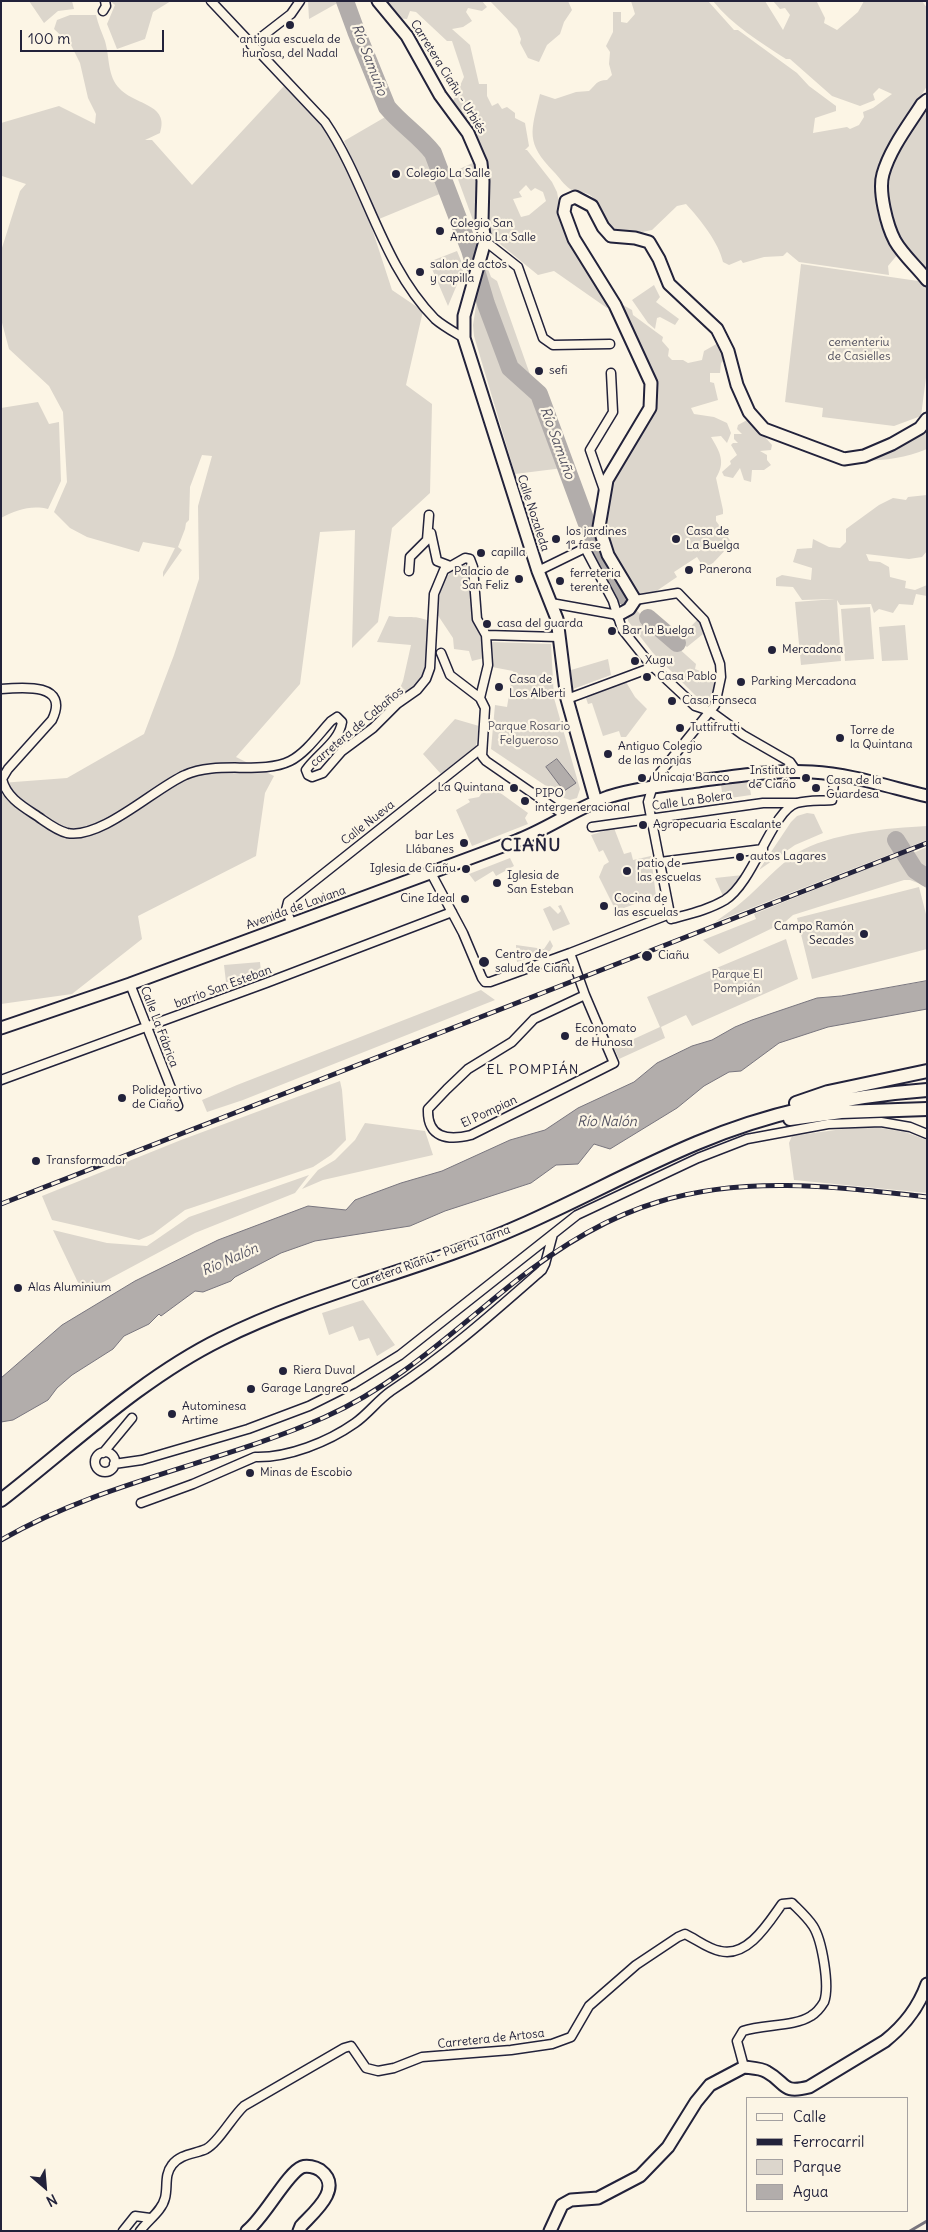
<!DOCTYPE html>
<html>
<head>
<meta charset="utf-8">
<style>
	body { margin:0 }
	#map { position:relative; width:928px; height:2232px; overflow:hidden; background:#fcf5e5; font-family:Delius,sans-serif }
	canvas { display:block }
	.frame { position:absolute; inset:0; border:2px solid #22223b; pointer-events:none }
	.legend { position:absolute; left:746px; top:2097px; width:162px; height:115px; box-sizing:border-box; background:#fcf5e5; border:1px solid #a5a1a1; margin:0; padding:6px 9px; list-style:none; font-size:15px; color:#22223b }
	.legend li { display:flex; align-items:center; gap:10px; height:25px }
	.legend b { width:25px; border:1px solid #a5a1a1 }
	.north { position:absolute; left:20px; top:2162px; width:50px; height:50px; -webkit-text-stroke:4px #fcf5e5; paint-order:stroke; rotate:153deg; font-size:14px; font-weight:700; line-height:20px; text-align:center; color:#22223b }
	.north::after { content:''; display:block; margin:auto; width:18px; height:22px; background:#22223b; clip-path:polygon(50% 0,100% 100%,50% 72%,0 100%) }
	.scale { position:absolute; left:20px; top:30px; width:144px; height:22px; box-sizing:border-box; border:2px solid #22223b; border-top:0; padding-left:6px; font-size:15px; line-height:18px; white-space:nowrap; color:#22223b; -webkit-text-stroke:4px #fcf5e5; paint-order:stroke }
</style>
</head>
<body>
<div id="map">
<canvas width="928" height="2232"></canvas>
<div class="frame"></div>
<ul class="legend">
<li><b style="height:6px;background:#fcf5e5"></b>Calle</li>
<li><b style="height:6px;background:#22223b"></b>Ferrocarril</li>
<li><b style="height:14px;background:#dcd6cc"></b>Parque</li>
<li><b style="height:14px;background:#b2adab"></b>Agua</li>
</ul>
<div class="north">N</div>
<div class="scale">100 m</div>
</div>
<script>
const ctx = document.querySelector('canvas').getContext('2d');
ctx.lineJoin = 'round';
function paint(path, color) { ctx.fillStyle = color; ctx.fill(path, 'evenodd'); }
function strokePath(path, color, width, dash) { ctx.strokeStyle = color; ctx.lineWidth = width; ctx.lineCap = dash ? 'butt' : 'round'; ctx.setLineDash(dash || []); ctx.stroke(path); }
function write(font, color, halo, rows, align = 'center') {
  ctx.font = font + ' Delius,sans-serif'; ctx.lineWidth = 4.5; ctx.setLineDash([]); ctx.textBaseline = 'middle'; ctx.strokeStyle = halo; ctx.fillStyle = color; for (const [text, x, y, turn = 0] of rows) {
    ctx.save(); ctx.translate(x, y); ctx.rotate((+turn || 0) * Math.PI / 180); ctx.textAlign = isNaN(turn) ? turn : align; if (halo) ctx.strokeText(text, 0, 0); ctx.fillText(text, 0, 0); ctx.restore();
  }
}
paint(new Path2D(`
	M 29,1 L 72,1 L 74,9 L 58,11 L 44,23 Z
	M 110,1 L 171,1 L 153,12 L 145,39 L 117,49 L 107,24 L 115,5 Z
	M 308,1 L 341,1 L 309,19 Z
	M 383,1 L 482,1 L 487,7 L 482,11 L 468,8 L 466,12 L 472,21 L 463,27 L 452,29 L 470,45 L 479,84 L 487,84 L 487,96 L 492,106 L 498,103 L 502,109 L 507,107 L 515,113 L 515,118 L 525,123 L 529,146 L 525,150 L 527,150 L 552,182 L 557,192 L 561,214 L 610,306 L 607,308 L 554,271 L 538,275 L 489,235 L 487,228 L 482,152 L 479,144 L 452,103 L 464,77 L 452,41 L 447,41 L 416,12 L 410,11 L 407,19 L 396,18 ZM 526,185 L 531,191 L 535,188 L 543,192 L 546,201 L 529,215 L 521,217 L 513,199 L 522,197 L 519,192 Z
	M 490,1 L 568,1 L 572,10 L 564,22 L 560,34 L 547,45 L 539,62 L 528,58 L 520,43 L 521,39 L 517,29 Z
	M 631,1 L 708,1 L 734,30 L 738,30 L 797,73 L 809,86 L 836,106 L 836,111 L 815,118 L 813,133 L 847,127 L 850,129 L 859,125 L 864,117 L 863,112 L 873,108 L 892,94 L 879,88 L 873,94 L 875,100 L 860,106 L 832,96 L 790,59 L 786,59 C 760,42 733,26 713,1 L 765,1 L 783,30 L 790,15 L 785,8 L 780,9 L 773,1 L 817,2 L 825,18 L 824,23 L 837,30 L 858,12 L 864,1 L 922,1 L 927,8 L 927,86 L 898,133 L 877,173 L 876,180 C 879,211 878,228 898,254 L 888,266 L 889,275 L 799,262 L 787,252 L 783,256 L 764,257 L 743,263 L 741,260 L 729,265 L 723,262 C 719,243 700,219 686,204 L 677,206 L 652,230 L 628,235 L 615,234 L 607,227 C 607,216 597,196 585,193 C 580,191 575,192 570,189 C 564,185 559,177 554,172 C 525,142 531,132 540,94 L 555,99 L 576,92 L 589,91 C 596,85 596,80 607,80 L 612,75 L 609,64 L 610,52 L 606,46 L 613,32 L 613,12 L 621,12 L 621,22 L 627,23 L 635,14 Z
	M 70,15 L 96,15 C 98,24 102,33 105,41 C 110,58 107,76 120,89 C 135,105 170,104 160,133 L 145,140 L 152,140 L 192,185 L 284,86 L 305,103 L 328,132 L 347,167 L 364,204 L 392,290 L 423,311 L 406,385 L 432,404 L 430,493 L 392,528 L 378,622 L 352,648 L 355,530 L 320,532 L 300,684 L 236,757 L 274,776 L 265,793 L 256,856 L 138,916 L 142,939 L 72,994 L 1,1004 L 1,783 L 67,778 L 144,734 L 174,655 L 199,579 L 198,506 L 212,456 L 202,455 L 190,487 L 189,520 L 186,523 L 185,529 L 178,547 L 182,550 L 163,577 L 163,572 L 175,548 L 143,542 L 139,552 L 87,537 L 70,528 L 54,512 L 67,482 L 63,412 L 49,386 L 9,349 L 1,319 L 1,251 L 20,191 L 26,184 L 2,176 L 1,123 L 59,106 L 95,124 L 96,114 L 88,98 L 80,63 L 71,45 L 54,29 L 57,20 Z
	M 927,105 L 927,272 L 902,242 L 894,227 L 886,180 L 895,155 Z
	M 387,116 L 427,155 L 442,193 L 379,219 L 344,141 Z
	M 477,161 L 477,222 L 474,223 L 455,171 Z
	M 457,251 L 464,268 L 448,306 L 432,269 L 437,267 L 434,260 Z
	M 485,261 L 491,277 L 497,281 L 533,383 L 512,371 L 480,283 Z
	M 801,264 L 925,282 L 927,286 L 927,370 L 921,416 L 894,426 L 822,417 L 823,408 L 785,402 Z
	M 654,285 L 660,297 L 656,302 L 679,319 L 675,325 L 660,317 L 657,318 L 655,329 L 648,323 L 632,300 Z
	M 478,293 L 506,376 L 531,390 L 539,399 L 563,468 L 515,474 L 474,336 L 473,325 Z
	M 623,305 L 632,310 L 633,315 L 663,337 L 662,341 L 669,349 L 668,356 L 672,360 L 683,360 L 688,363 L 702,360 L 704,351 L 720,342 L 726,359 L 721,363 L 720,373 L 710,373 L 710,382 L 714,383 L 718,400 L 691,408 L 694,414 L 714,417 L 727,423 L 731,433 L 727,443 L 721,436 L 711,437 C 720,452 726,462 716,478 L 723,510 L 723,514 L 716,516 L 716,521 L 732,543 L 713,563 L 704,568 L 697,557 L 674,572 L 677,577 L 655,592 L 640,595 L 613,554 L 605,531 L 605,524 L 614,479 L 651,421 L 658,400 L 642,351 L 620,307 Z
	M 38,402 L 49,424 L 59,422 L 61,481 L 48,509 C 31,505 16,510 1,518 L 1,408 Z
	M 749,419 L 772,445 L 771,450 L 760,451 L 767,455 L 767,460 L 771,465 L 764,470 L 752,470 L 751,482 L 744,480 L 740,468 L 733,478 L 724,476 L 722,472 L 731,464 L 730,461 L 737,455 L 731,445 L 733,443 L 738,443 L 734,439 L 734,434 L 742,434 L 737,429 L 738,425 Z
	M 927,426 L 927,449 C 906,458 886,460 863,461 L 904,444 Z
	M 927,495 L 927,551 L 922,557 L 909,559 L 866,554 L 869,561 L 880,562 L 889,567 L 890,577 L 906,581 L 905,588 L 915,590 L 927,585 L 927,596 L 916,594 L 913,605 L 899,604 L 893,613 L 879,609 L 874,613 L 871,604 L 840,605 L 837,600 L 841,661 L 801,665 L 795,602 L 835,599 L 802,600 L 793,587 L 776,586 L 776,578 L 782,575 L 811,580 L 812,568 L 793,562 L 797,549 L 812,548 L 813,539 L 829,547 L 840,548 L 846,542 L 846,529 L 879,505 L 893,498 L 906,500 L 908,497 Z
	M 464,563 L 470,571 L 473,615 L 483,637 L 484,658 L 472,661 L 469,651 L 454,649 L 453,638 L 437,614 C 439,592 443,572 464,563 Z
	M 870,607 L 874,659 L 845,661 L 841,609 Z
	M 636,610 L 696,664 L 695,669 L 705,673 L 711,678 L 718,677 L 710,698 L 704,704 L 653,653 L 628,621 L 628,615 Z
	M 389,616 C 406,619 413,614 429,621 C 427,664 434,677 394,702 L 403,681 L 411,645 L 377,642 Z
	M 699,618 L 703,634 L 687,647 L 678,640 Z
	M 905,625 L 908,660 L 882,661 L 879,627 Z
	M 491,642 L 551,644 L 554,698 L 580,789 L 577,798 L 570,800 L 564,798 L 491,749 L 495,705 L 507,707 L 513,671 L 492,667 Z
	M 608,659 L 611,675 L 573,689 L 571,670 Z
	M 626,682 L 635,697 L 647,709 L 626,737 L 621,737 L 619,731 L 603,736 L 592,703 L 588,704 L 586,698 Z
	M 455,719 L 479,726 L 476,746 L 441,774 L 423,754 Z
	M 749,782 L 751,795 L 723,799 L 721,785 Z
	M 488,784 L 528,813 L 525,818 L 528,824 L 472,846 L 456,810 L 470,802 L 468,799 L 479,797 Z
	M 807,813 L 814,814 L 823,833 L 795,845 L 759,870 L 791,822 L 797,816 Z
	M 927,826 L 927,840 L 715,922 C 724,915 734,909 743,901 C 761,886 777,866 797,853 C 829,833 889,828 927,826 Z
	M 614,828 L 624,854 L 631,852 L 633,860 L 651,856 L 656,896 L 616,911 L 599,877 L 604,865 L 609,862 L 603,850 L 599,852 L 591,835 Z
	M 927,847 L 927,874 L 913,863 L 911,854 Z
	M 896,857 L 900,859 L 911,873 L 927,884 L 927,890 L 923,885 L 910,880 L 904,880 L 793,915 L 785,922 L 719,954 L 703,940 L 756,919 L 754,914 Z
	M 510,858 L 514,866 L 496,876 L 493,871 L 475,882 L 469,874 Z
	M 743,875 L 723,896 L 715,878 Z
	M 919,887 L 927,918 L 927,949 L 812,979 L 797,918 Z
	M 561,905 L 570,924 L 553,931 L 543,909 L 550,906 L 558,914 L 561,911 L 558,906 Z
	M 786,939 L 798,979 L 692,1026 L 686,1015 L 661,1027 L 665,1038 L 619,1059 L 614,1048 L 660,1027 L 647,997 Z
	M 550,940 L 553,946 L 550,951 L 517,962 L 516,945 L 544,949 Z
	M 260,962 L 261,972 L 252,973 L 252,977 L 236,978 L 235,982 L 226,982 L 224,965 Z
	M 481,990 L 495,1000 L 243,1100 L 207,1112 L 202,1100 L 237,1085 Z
	M 340,1081 L 342,1090 L 346,1140 L 331,1155 L 313,1167 L 185,1210 L 153,1234 L 139,1240 L 52,1220 L 42,1196 L 181,1140 Z
	M 365,1123 L 425,1131 L 433,1155 L 323,1180 L 302,1189 L 318,1170 L 335,1160 L 355,1140 Z
	M 874,1127 L 905,1132 L 927,1140 L 927,1193 L 794,1180 L 789,1143 L 792,1136 L 850,1128 Z
	M 309,1175 L 295,1193 L 195,1233 L 83,1293 L 53,1230 L 107,1243 L 147,1246 L 189,1217 Z
	M 363,1300 L 395,1345 L 377,1356 L 369,1338 L 359,1341 L 353,1326 L 329,1335 L 322,1313 Z`), '#dcd6cc');
const water = new Path2D(`
	M 557,759 L 576,783 L 564,791 L 546,767 Z
	M 927,981 L 927,1009 L 828,1027 L 779,1043 L 741,1071 L 729,1072 L 704,1086 L 677,1108 L 610,1149 L 594,1144 L 578,1164 L 556,1165 L 531,1183 L 445,1211 L 410,1226 L 315,1241 L 281,1253 L 235,1277 L 231,1281 L 203,1292 L 195,1291 L 161,1316 L 159,1314 L 149,1324 L 124,1336 L 113,1349 L 72,1375 L 57,1388 L 48,1400 L 13,1420 L 1,1422 L 1,1378 L 62,1325 L 135,1281 L 218,1240 L 308,1206 L 346,1210 L 355,1200 L 401,1183 L 442,1171 L 510,1140 L 545,1130 L 578,1108 L 634,1082 L 657,1063 L 692,1046 L 712,1040 L 735,1027 L 752,1020 L 817,998 L 841,996 Z`);
paint(water, '#b2adab');
strokePath(water, '#78757e', 1);
strokePath(new Path2D(`
	M 910,2231 L 927,2221`), '#78757e', 3);
strokePath(new Path2D(`
	M 345,1 L 356,31 L 387,107 C 401,124 420,136 433,153 L 470,250 L 486,304 L 510,368 L 539,394 L 597,551 L 624,596
	M 648,618 L 677,643
	M 896,840 L 915,870 L 927,878`), '#b2adab', 18);
const street = new Path2D(`
	M 211,1 L 325,122 C 367,184 381,264 435,319 C 443,326 454,332 464,338
	M 103,11 L 106,6 L 105,1
	M 251,45 L 291,14 L 300,1
	M 485,241 L 518,267 L 543,338 L 553,345 L 610,344
	M 604,490 L 590,450 L 613,412 L 611,373
	M 431,533 L 437,561 L 450,566
	M 409,571 L 410,557 L 427,540 L 429,515
	M 538,571 L 585,548 L 613,601 L 622,629 L 650,664 L 695,706 L 710,711 L 743,735 L 790,762 L 797,772
	M 635,600 L 678,593 L 704,620 L 720,664 L 721,677 L 715,705 L 655,779 L 648,802 L 671,919 C 689,914 708,910 725,900 C 754,882 772,810 797,803 C 808,800 821,801 832,800 L 835,775
	M 551,603 L 618,615
	M 486,635 L 559,637
	M 441,653 L 450,675 L 480,698 L 485,708 L 482,756 L 486,761 L 567,817
	M 1,689 C 24,687 70,683 52,720 L 8,769 L 2,779 C 6,796 20,805 34,814 C 45,821 55,830 67,833 C 101,840 155,788 185,775 C 217,760 261,775 290,761 C 306,753 319,734 331,721 L 337,717 L 342,722 C 339,742 317,754 306,770 L 308,775 L 312,777 L 323,773 L 342,751 L 373,728 L 397,704 L 417,690 L 426,679 L 430,668 L 434,594 L 444,570 L 465,558 L 470,559 L 473,567 L 477,619 L 486,635 L 488,665 L 480,698
	M 567,699 L 653,667
	M 592,827 L 763,803 L 796,803
	M 660,862 L 763,849
	M 431,873 L 463,933 L 482,978 L 485,982 L 490,982 L 570,953 L 670,914
	M 292,924 L 286,910 L 288,902 L 482,748
	M 570,953 L 585,995 L 614,1063 L 471,1135 C 448,1141 427,1138 428,1109 L 447,1089 L 468,1069 L 512,1042 L 534,1019 L 585,995
	M 130,984 L 178,1106
	M 1,1080 L 266,983 L 452,912
	M95 1462a10 10 0 1 1 20 0a10 10 0 1 1-20 0Z
	M 103,1453 L 132,1418
	M 114,1464 L 142,1460 L 248,1429 L 309,1406 L 353,1384 L 400,1355 L 577,1215 L 698,1158 L 747,1139 L 828,1124 L 881,1122 L 910,1127 L 927,1134
	M 141,1503 L 193,1484 L 255,1457 C 288,1458 328,1442 355,1423 C 368,1414 378,1400 391,1391 C 446,1355 493,1313 542,1270 L 545,1264 L 553,1234
	M 123,2231 L 135,2216 L 150,2218
	M 140,2231 C 148,2220 162,2211 165,2198 C 168,2187 164,2175 172,2165 C 180,2154 195,2154 206,2149 C 218,2143 232,2117 244,2106 L 344,2048 L 351,2046 L 366,2068 L 378,2071 L 394,2068 L 422,2057 L 511,2050 L 552,2044 L 571,2037 L 589,2006 L 636,1965 L 678,1937 L 685,1934 C 696,1939 708,1949 720,1951 C 748,1958 769,1922 782,1904 L 792,1903 C 799,1910 807,1917 813,1926 C 822,1940 830,1986 824,2002 C 821,2007 816,2013 811,2016 C 794,2027 763,2024 743,2031 L 737,2041 L 744,2067`);
const secondary = new Path2D(`
	M 378,1 L 407,36 L 440,95 L 468,133 L 481,163 L 483,181 L 482,222 L 485,241 L 464,316 L 464,338 L 538,571 L 557,619 L 567,699 L 596,802
	M 927,100 L 922,104 C 908,126 890,149 883,174 C 878,191 887,226 895,241 C 903,255 917,267 927,280
	M 618,615 L 629,609 L 635,600 L 608,555 L 599,527 L 607,480 L 650,408 L 651,383 L 615,305 L 574,239 L 564,212 L 566,201 L 575,197 L 592,206 L 603,227 L 611,236 L 635,238 L 649,242 L 659,259 L 669,284 L 717,329 L 728,351 L 737,385 L 749,412 L 764,429 L 844,459 L 864,456 L 892,444 L 920,428 L 927,419
	M 1,1028 L 130,984 L 516,841 C 548,829 576,808 608,797 C 637,788 668,785 698,781 C 736,776 773,770 812,772 C 850,774 889,787 927,796
	M 247,2231 C 265,2217 287,2173 302,2167 C 307,2165 315,2167 320,2170 C 344,2188 314,2212 301,2226 L 299,2231
	M 550,2231 L 562,2205 L 571,2200 L 598,2198 L 640,2176 L 668,2147 L 696,2102 L 710,2085 L 744,2067 C 751,2068 761,2068 767,2072 C 787,2083 781,2094 809,2087 L 885,2041 C 904,2026 919,2006 927,1984`);
const primary = new Path2D(`
	M 796,1103 L 828,1092 L 927,1071
	M 790,1119 L 841,1112 L 927,1109
	M 1,1500 C 72,1445 140,1379 221,1339 C 317,1291 422,1270 520,1226 C 579,1200 637,1168 697,1143 C 770,1112 848,1096 927,1090`);
strokePath(street, '#22223b', 11);
strokePath(secondary, '#22223b', 15);
strokePath(primary, '#22223b', 16);
strokePath(street, '#fcf5e5', 8);
strokePath(secondary, '#fcf5e5', 11);
strokePath(primary, '#fcf5e5', 12);
const rail = new Path2D(`
	M 1,1204 L 927,843
	M 1,1540 C 103,1481 219,1464 325,1417 C 397,1385 452,1332 512,1284 C 556,1249 604,1218 658,1202 C 745,1175 838,1187 927,1197`);
strokePath(rail, '#22223b', 5);
strokePath(rail, '#fcf5e5', 3, [9]);
for (const [x, y, r, color] of [
	[290,25,5,"#22223b"],
	[396,174,5,"#22223b"],
	[440,231,5,"#22223b"],
	[420,272,5,"#22223b"],
	[539,371,5,"#22223b"],
	[556,539,5,"#22223b"],
	[676,539,5,"#22223b"],
	[481,553,5,"#22223b"],
	[689,570,5,"#22223b"],
	[519,579,5,"#22223b"],
	[560,581,5,"#22223b"],
	[487,624,5,"#22223b"],
	[612,631,5,"#22223b"],
	[772,650,5,"#22223b"],
	[635,661,5,"#22223b"],
	[647,677,5,"#22223b"],
	[741,682,5,"#22223b"],
	[499,687,5,"#22223b"],
	[672,701,5,"#22223b"],
	[680,728,5,"#22223b"],
	[840,738,5,"#22223b"],
	[608,754,5,"#22223b"],
	[642,778,5,"#22223b"],
	[806,778,5,"#22223b"],
	[514,788,5,"#22223b"],
	[816,788,5,"#22223b"],
	[525,801,5,"#22223b"],
	[643,825,5,"#22223b"],
	[464,843,5,"#22223b"],
	[740,857,5,"#22223b"],
	[466,869,5,"#22223b"],
	[627,871,5,"#22223b"],
	[497,883,5,"#22223b"],
	[465,899,5,"#22223b"],
	[604,906,5,"#22223b"],
	[864,934,5,"#22223b"],
	[647,956,6,"#22223b"],
	[484,962,6,"#22223b"],
	[565,1036,5,"#22223b"],
	[122,1098,5,"#22223b"],
	[36,1161,5,"#22223b"],
	[18,1288,5,"#22223b"],
	[283,1371,5,"#22223b"],
	[251,1389,5,"#22223b"],
	[172,1414,5,"#22223b"],
	[250,1473,5,"#22223b"]
]) { const dot = new Path2D(); dot.arc(x, y, r, 0, 2 * Math.PI); ctx.fillStyle = color; ctx.fill(dot); strokePath(dot, '#fcf5e5', 2); }
write('12px', '#22223b', '#fcf5e5', [
	["antigua escuela de",290,40,"center"],
	["hunosa, del Nadal",290,54,"center"],
	["Colegio La Salle",406,174],
	["Colegio San",450,224],
	["Antonio La Salle",450,238],
	["salon de actos",430,265],
	["y capilla",430,279],
	["sefi",549,371],
	["los jardines",566,532],
	["1ª fase",566,546],
	["Casa de",686,532],
	["La Buelga",686,546],
	["capilla",491,553],
	["Panerona",699,570],
	["Palacio de",509,572,"right"],
	["San Feliz",509,586,"right"],
	["ferreteria",570,574],
	["terente",570,588],
	["casa del guarda",497,624],
	["Bar la Buelga",622,631],
	["Mercadona",782,650],
	["Xugu",645,661],
	["Casa Pablo",657,677],
	["Casa de",509,680],
	["Los Alberti",509,694],
	["Parking Mercadona",751,682],
	["Casa Fonseca",682,701],
	["Tuttifrutti",690,728],
	["Torre de",850,731],
	["la Quintana",850,745],
	["Antiguo Colegio",618,747],
	["de las monjas",618,761],
	["Instituto",796,771,"right"],
	["de Ciaño",796,785,"right"],
	["Unicaja Banco",652,778],
	["Casa de la",826,781],
	["Guardesa",826,795],
	["La Quintana",504,788,"right"],
	["PIPO",535,794],
	["intergeneracional",535,808],
	["Agropecuaria Escalante",653,825],
	["bar Les",454,836,"right"],
	["Llábanes",454,850,"right"],
	["autos Lagares",750,857],
	["patio de",637,864],
	["las escuelas",637,878],
	["Iglesia de Ciañu",456,869,"right"],
	["Iglesia de",507,876],
	["San Esteban",507,890],
	["Cine Ideal",455,899,"right"],
	["Cocina de",614,899],
	["las escuelas",614,913],
	["Campo Ramón",854,927,"right"],
	["Secades",854,941,"right"],
	["Centro de",495,955],
	["salud de Ciañu",495,969],
	["Ciañu",658,956],
	["Economato",575,1029],
	["de Hunosa",575,1043],
	["Polideportivo",132,1091],
	["de Ciaño",132,1105],
	["Transformador",46,1161],
	["Alas Aluminium",28,1288],
	["Riera Duval",293,1371],
	["Garage Langreo",261,1389],
	["Autominesa",182,1407],
	["Artime",182,1421],
	["Minas de Escobio",260,1473]
], 'left');
write('12px', '#22223b', '#fcf5e5', [
	["Carretera Ciañu - Urbiés",448,77,58],
	["Calle Nozaleda",533,513,72],
	["carretera de Cabaños",357,727,-40],
	["Calle La Bolera",692,801,-8],
	["Calle Nueva",368,823,-38],
	["Avenida de Laviana",296,908,-20],
	["barrio San Esteban",223,987,-20],
	["Calle La Fábrica",159,1027,69],
	["El Pompian",489,1112,-25],
	["Carretera Riañu - Puertu Tarna",431,1258,-20],
	["Carretera de Artosa",491,2039,-6]
]);
write('12px', '#504f5f', '#fcf5e5', [
	["cementeriu",859,343],
	["de Casielles",859,357],
	["Parque Rosario",529,727],
	["Felgueroso",529,741],
	["Parque El",737,975],
	["Pompián",737,989]
]);
write('italic 14px', '#545362', '#fcf5e5', [
	["Río Samuño",369,60,69],
	["Río Samuño",557,443,70],
	["Río Nalón",607,1122],
	["Río Nalón",230,1260,-24]
]);
ctx.letterSpacing = '1px';
write('14px', '#22223b', '#fcf5e5', [
	["EL POMPIÁN",533,1070]
]);
ctx.letterSpacing = '0px';
ctx.letterSpacing = '1px';
write('bold 18px', '#22223b', '#fcf5e5', [
	["CIAÑU",531,846]
]);
ctx.letterSpacing = '0px';
</script>
</body>
</html>
